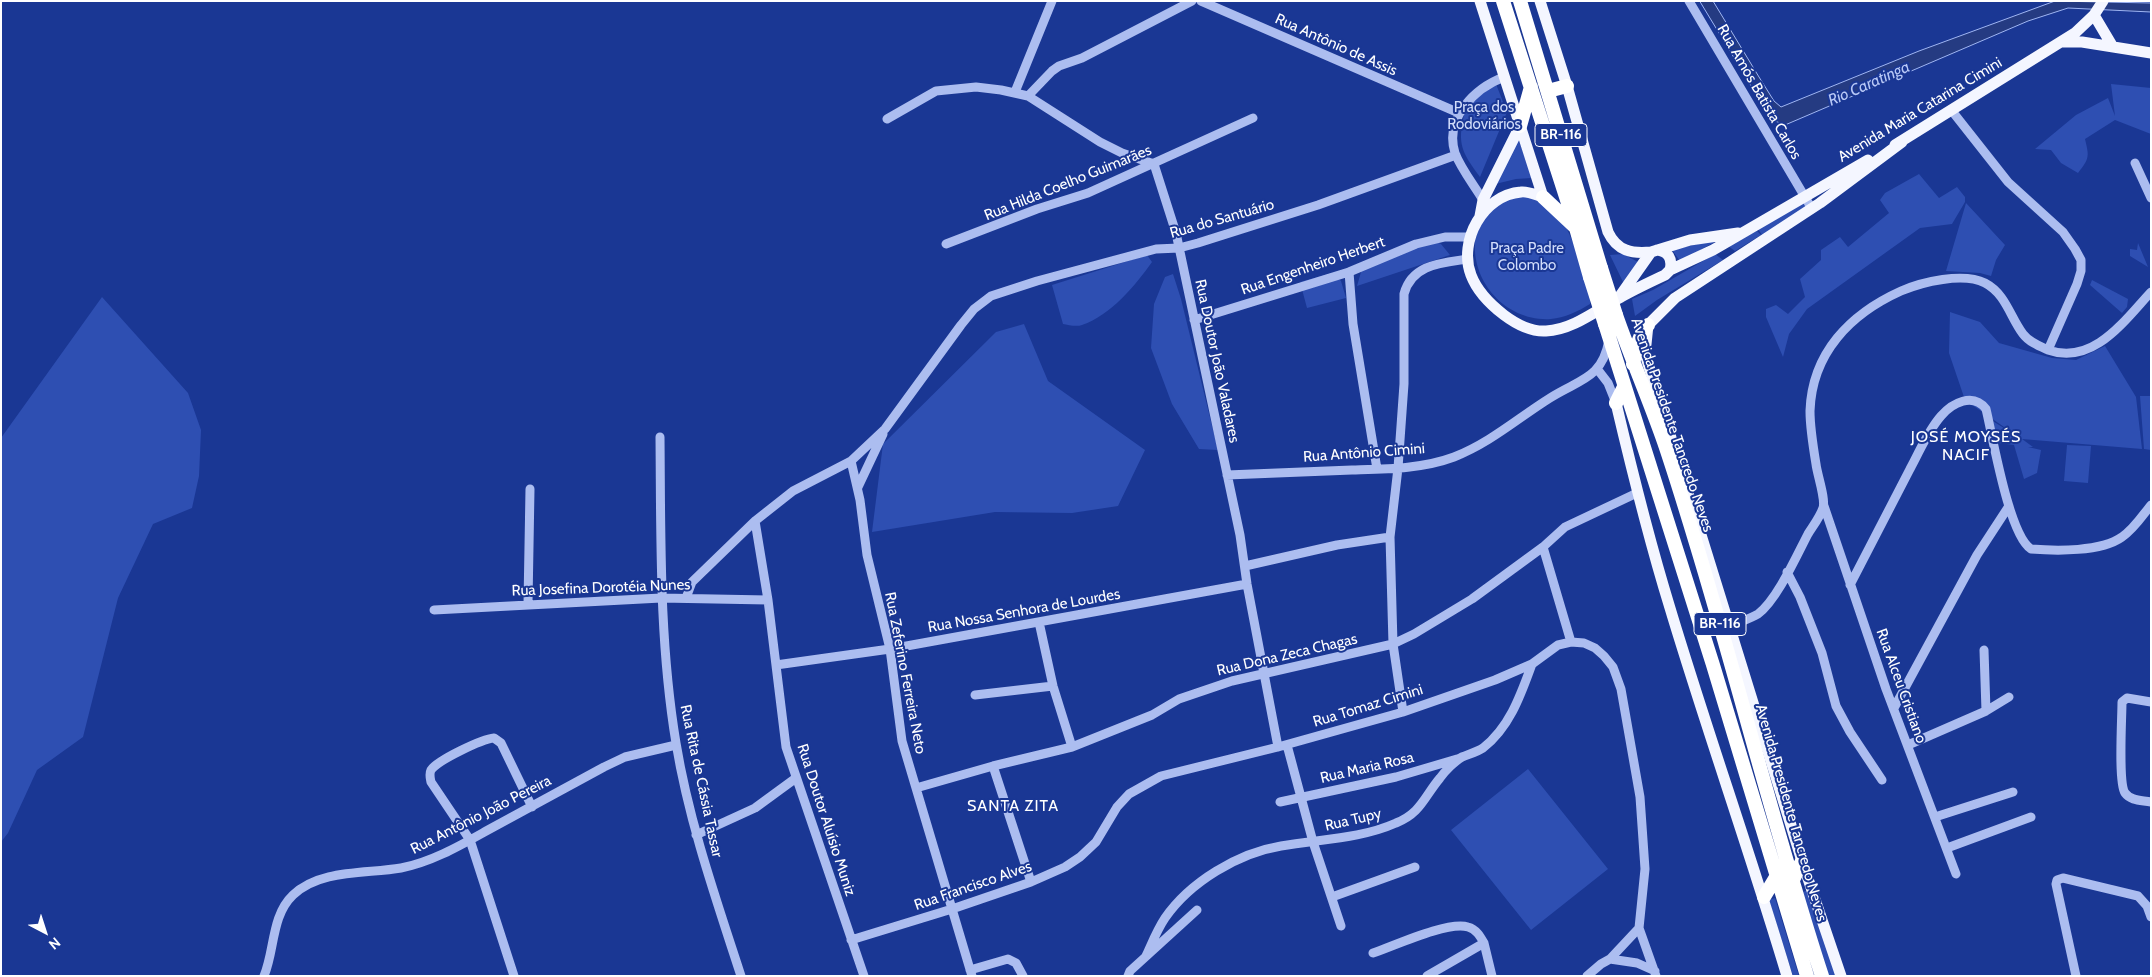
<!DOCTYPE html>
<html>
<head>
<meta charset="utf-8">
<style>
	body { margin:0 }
	#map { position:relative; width:2152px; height:977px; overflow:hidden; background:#1a3794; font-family:Cabin,sans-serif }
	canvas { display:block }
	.frame { position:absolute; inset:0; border:2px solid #fff; pointer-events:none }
	.north { position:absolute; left:20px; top:907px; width:50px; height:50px; -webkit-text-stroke:4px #1a3794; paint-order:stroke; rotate:140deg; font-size:14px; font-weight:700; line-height:20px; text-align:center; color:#fff }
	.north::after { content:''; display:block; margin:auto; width:18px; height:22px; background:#fff; clip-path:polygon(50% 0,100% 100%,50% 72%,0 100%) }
</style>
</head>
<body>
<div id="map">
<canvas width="2152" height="977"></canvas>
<div class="frame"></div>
<div class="north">N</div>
</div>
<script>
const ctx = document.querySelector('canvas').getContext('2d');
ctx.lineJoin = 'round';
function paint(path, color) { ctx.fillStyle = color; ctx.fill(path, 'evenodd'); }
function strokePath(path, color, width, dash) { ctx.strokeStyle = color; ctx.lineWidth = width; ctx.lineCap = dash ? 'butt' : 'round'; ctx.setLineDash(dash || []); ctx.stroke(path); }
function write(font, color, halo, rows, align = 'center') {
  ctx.font = font + ' Cabin,sans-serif'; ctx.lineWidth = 4; ctx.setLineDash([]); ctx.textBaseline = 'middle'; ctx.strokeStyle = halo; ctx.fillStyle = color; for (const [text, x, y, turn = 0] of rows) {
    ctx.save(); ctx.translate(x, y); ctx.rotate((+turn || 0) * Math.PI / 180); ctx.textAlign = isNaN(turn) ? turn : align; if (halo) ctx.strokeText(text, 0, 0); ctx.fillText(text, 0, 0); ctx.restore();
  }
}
paint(new Path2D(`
	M 1496,84 L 1507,112 L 1480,177 C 1465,156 1457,147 1463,120 C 1464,114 1466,107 1471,102 C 1478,95 1488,90 1496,84 Z
	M 2111,84 L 2151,88 L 2151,134 L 2115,120 L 2085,139 C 2089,156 2090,158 2078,173 L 2061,163 L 2051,150 L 2035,149 L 2076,115 L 2108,98 L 2115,116 Z
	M 1516,132 L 1532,178 L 1516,179 L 1491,185 Z
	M 1919,174 L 1939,198 L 1957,187 L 1965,197 L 1965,202 L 1952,224 L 1920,228 L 1807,309 L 1789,334 L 1783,357 L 1766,317 L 1766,309 L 1776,305 L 1788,314 L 1805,297 L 1800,279 L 1821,260 L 1821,250 L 1840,237 L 1848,247 L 1889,213 L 1880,200 L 1885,193 Z
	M 1527,189 L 1567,229 L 1576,249 L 1592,275 L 1590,304 C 1579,311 1564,318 1551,319 C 1509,322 1472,285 1475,242 C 1476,227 1485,213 1493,200 Z
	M 1802,201 L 1808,209 L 1763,236 L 1757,228 Z
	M 1966,203 L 2005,245 L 1996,260 L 1991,276 L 1980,273 L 1946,271 Z
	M 1757,231 L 1761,235 L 1735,251 L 1728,246 Z
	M 1720,239 L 1680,261 L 1672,250 Z
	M 1433,241 L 1441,244 L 1450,255 L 1357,286 L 1363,265 Z
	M 2138,243 L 2148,267 L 2130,256 L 2130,249 L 2137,250 Z
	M 1623,254 L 1638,262 L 1624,284 L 1610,255 Z
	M 1715,254 L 1723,260 L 1657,300 L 1635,316 L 1632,299 L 1653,290 Z
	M 1147,255 L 1152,262 C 1135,286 1111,315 1082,325 C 1077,327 1068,325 1063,324 L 1052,285 Z
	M 1332,273 L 1341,281 L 1346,298 L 1307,308 L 1300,282 Z
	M 1173,274 L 1181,299 L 1218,450 L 1199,449 L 1172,404 L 1151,348 L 1154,304 L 1165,277 Z
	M 2092,280 L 2128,299 L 2127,307 L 2122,313 L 2090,285 Z
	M 102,297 L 188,393 L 201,430 L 199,476 L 192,508 L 153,524 L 118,598 L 83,737 L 37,770 L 8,833 L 1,842 L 1,438 Z
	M 1950,312 L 1980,322 L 1999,343 L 2052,358 L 2076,360 L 2105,346 L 2136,397 L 2142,449 L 2022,439 L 2033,447 L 2028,447 L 2041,450 L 2037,473 L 2024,479 L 2014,445 L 1998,443 L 1991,420 L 2020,438 L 1965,400 L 1949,353 Z
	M 1024,324 L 1048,381 L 1145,450 L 1118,506 L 1072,513 L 995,512 L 872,532 L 883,444 L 996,332 Z
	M 2140,396 L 2151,396 L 2151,450 L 2144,449 Z
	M 2067,445 L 2091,446 L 2088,483 L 2064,481 Z
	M 1528,769 L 1608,869 L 1531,930 L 1451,830 Z
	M 1808,890 L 1836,976 L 1826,976 L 1800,893 Z
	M 1775,898 L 1799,976 L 1793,976 L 1769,900 Z`), '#2e4fb2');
const water = new Path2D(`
	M 1700,1 L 1713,1 L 1759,77 L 1774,101 L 1781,107 L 1919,51 L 2055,1 L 2151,3 L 2151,12 L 2068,8 L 2028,21 L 1785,125 L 1775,121 L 1750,84 Z`);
paint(water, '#253b82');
strokePath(water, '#9fb5f2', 1);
strokePath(new Path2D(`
	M 1201,1 L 1459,113
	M 1689,1 L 1812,209
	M 1015,92 L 1052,1
	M 1028,96 L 1052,71 L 1059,66 L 1082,58 L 1192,1
	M 887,119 L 936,91 L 976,87 L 1001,90 L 1028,96 L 1100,142 L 1122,153 L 1154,164
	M 2135,163 L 2151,198
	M 1154,164 L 1176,233 L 1240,535 L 1247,584 L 1278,747
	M 1483,200 C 1474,185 1461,169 1455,153 C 1444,118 1475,88 1504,77
	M 946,244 L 1037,209 L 1088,193 L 1253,118
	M 1349,272 L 1353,324 L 1377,469
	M 1194,320 L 1349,272 L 1416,244 L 1445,237 L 1470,237
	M 2048,350 C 2093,366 2124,321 2151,292
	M 1598,370 L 1608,383 L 1616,403
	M 660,437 C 661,540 659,640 676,743 C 689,822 716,899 741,976
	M 851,461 L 860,500 L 867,555 L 890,649 L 902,741 L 972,976
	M 1227,475 C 1268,473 1310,472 1352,470 C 1385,469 1422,469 1454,457 C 1490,443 1518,418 1550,398 C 1580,379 1602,379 1609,340
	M 858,487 L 883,434
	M 1824,506 L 1886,689 L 1956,874
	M 755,521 L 768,600 L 786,747 L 864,976
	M 1543,547 L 1571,642
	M 1245,566 L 1337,545 L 1390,537
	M 1787,572 L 1800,597 L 1822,653 L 1836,706 L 1850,732 L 1882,780
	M 1850,585 C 1870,547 1890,508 1910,469 C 1920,451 1927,432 1941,416 C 1952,403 1973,392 1986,409 C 1993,438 2009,535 2031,549 C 2056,551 2101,552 2122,537 C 2134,529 2142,516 2151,505
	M 686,598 L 692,582 L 755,521 L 793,491 L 851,461 L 885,429 L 961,325 L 974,309 L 991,296 L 1037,281 L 1156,249 L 1179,248 L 1198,243 L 1318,205 L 1456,155
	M 528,603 L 530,489
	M 434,610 L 661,598 L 768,600
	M 1039,622 L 1053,686 L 1072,747
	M 1730,626 C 1739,622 1750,619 1758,614 C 1777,600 1797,555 1808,534 C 1813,526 1820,517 1823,508 C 1826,499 1817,474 1816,464 C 1813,446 1810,428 1810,411 C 1812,353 1850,314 1901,291 C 1922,282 1963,272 1985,283 C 2006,294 2010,317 2023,334 C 2029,342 2039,346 2048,350 L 2077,284 L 2081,271 L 2081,260 L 2075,249 L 2063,232 L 2008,182 L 1952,111
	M 1984,650 L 1986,711
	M 776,665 L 890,649 L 1247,584
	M 975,695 L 1053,686
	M 2151,702 L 2127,698 L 2122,702 C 2122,718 2118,783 2125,793 C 2131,801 2141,800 2151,802
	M 1894,708 L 1977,555 L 2009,506
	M 1403,712 L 1393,644 L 1390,537 L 1398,468 L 1404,384 L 1404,294 C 1412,264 1442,263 1468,259
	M 1287,745 L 1313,842 L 1341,926
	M 1908,745 L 1986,711 L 2009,697
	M 993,766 L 1031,882
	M 916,788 L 993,766 L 1072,747 L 1152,715 L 1179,699 L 1232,681 L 1393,644 L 1414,634 L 1472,599 L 1543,547 L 1565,527 L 1637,493
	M 1280,802 L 1396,777 L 1457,759
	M 1935,817 L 2013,792
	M 696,835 L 755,808 L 796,778
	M 1947,848 L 2031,817
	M 1332,897 L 1415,867
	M 851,940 L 952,909 L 1031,882 L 1065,867 L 1080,857 L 1096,842 L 1117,807 L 1129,794 L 1161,776 L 1278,747 L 1403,712 L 1495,680 L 1532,664 L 1558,645 L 1571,642 L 1584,643 L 1595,648 L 1604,656 L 1613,667 L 1621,689 L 1640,797 L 1643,840 L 1645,869 L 1639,928 L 1656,976
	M 1373,953 C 1394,946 1447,921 1468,927 C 1476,929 1480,936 1484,943
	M 1146,956 C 1152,943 1157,930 1165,918 C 1190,882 1238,853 1281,846 C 1320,839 1360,839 1396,823 C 1421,813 1424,797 1440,778 C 1445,771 1455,761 1462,757 C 1469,754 1477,752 1483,748 C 1510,727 1521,694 1532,664
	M 1610,959 L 1637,963 L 1655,971
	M 970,970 L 1008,959 L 1016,963 L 1023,976
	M 264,976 C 275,950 271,916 293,895 C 320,869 366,874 401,868 C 432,862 461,845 488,830 C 527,809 566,788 604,767 L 625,757 L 676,745
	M 514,976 L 470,840 L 431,782 C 430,777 429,774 431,770 C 438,760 482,739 494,738 L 501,743 L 532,807
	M 1128,976 L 1130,971 L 1197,910
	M 1427,976 L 1484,943 L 1492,976
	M 1587,976 L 1601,964 L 1610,959 L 1639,928
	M 2076,976 L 2056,884 L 2057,880 L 2063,878 L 2138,896 L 2147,906 L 2151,917`), '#acbdf0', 9);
strokePath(new Path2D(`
	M 1480,1 L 1543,197
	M 1540,1 L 1567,86 L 1608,232 C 1617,251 1632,254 1651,252
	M 2094,15 L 2113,47
	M 2062,42 L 2082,42 L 2151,53
	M 1895,145 L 2075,33 L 2094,15 L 2103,1
	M 1543,197 C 1536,195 1528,191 1521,192 C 1483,195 1458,241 1471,275 C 1477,291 1491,305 1504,315 C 1516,324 1530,332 1546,331 C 1573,330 1598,309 1621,297 C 1635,289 1650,282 1665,275 L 1670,270 L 1713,250 L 1868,160
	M 1480,216 L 1483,200 L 1520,126
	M 1657,250 C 1668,251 1673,259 1670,270
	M 1620,296 L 1651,252 L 1690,240 L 1738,233
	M 1616,403 C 1632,471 1649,540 1670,608 C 1707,731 1750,852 1787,976
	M 1841,976 L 1802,861 L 1645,354 L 1648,325 L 1675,298 L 1820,203 L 1902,142`), '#f4f6ff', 11);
strokePath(new Path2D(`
	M 1503,1 L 1576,228 L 1590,277
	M 1520,1 L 1601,268
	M 1548,91 L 1567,86
	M 1520,126 L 1531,87
	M 1543,197 L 1575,227
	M 1616,315 C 1631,358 1649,399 1664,442 C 1675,474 1685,507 1695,540 C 1739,684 1775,832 1822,976
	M 1605,324 L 1713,665 L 1807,976
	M 1633,364 C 1636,351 1638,335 1648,325
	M 1616,403 L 1624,387
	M 1792,882 L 1802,861
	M 1764,897 L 1776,877`), '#fff', 14);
strokePath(new Path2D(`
	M 1601,268 L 1616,315
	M 1590,277 L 1605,324`), '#fff', 14);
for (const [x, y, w] of [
	[1561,135,52],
	[1720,624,52]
]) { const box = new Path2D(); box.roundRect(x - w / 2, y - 11.5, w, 23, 4); ctx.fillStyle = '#1a3794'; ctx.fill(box); strokePath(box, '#fff', 1); }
write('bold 14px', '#fff', null, [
	["BR-116",1561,135],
	["BR-116",1720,624]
]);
write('15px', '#fff', '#1a3794', [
	["Rua Antônio de Assis",1336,45,24],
	["Rua Amós Batista Carlos",1759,92,60],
	["Avenida Maria Catarina Cimini",1920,110,-31],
	["Rua Hilda Coelho Guimarães",1068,183,-22],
	["Rua do Santuário",1222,219,-16],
	["Rua Engenheiro Herbert",1313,266,-19],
	["Rua Doutor João Valadares",1217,361,78],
	["Avenida Presidente Tancredo Neves",1672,425,71],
	["Rua Antônio Cimini",1364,453,-4],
	["Rua Josefina Dorotéia Nunes",601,588,-2],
	["Rua Nossa Senhora de Lourdes",1024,611,-10],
	["Rua Dona Zeca Chagas",1287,655,-13],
	["Rua Zeferino Ferreira Neto",905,673,79],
	["Rua Alceu Cristiano",1901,686,70],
	["Rua Tomaz Cimini",1368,706,-17],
	["Rua Maria Rosa",1367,768,-13],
	["Rua Rita de Cássia Tassar",701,781,78],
	["Avenida Presidente Tancredo Neves",1791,813,74],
	["Rua Antônio João Pereira",481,815,-27],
	["Rua Doutor Aluísio Muniz",826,820,72],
	["Rua Tupy",1353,820,-13],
	["Rua Francisco Alves",973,886,-19]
]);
write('15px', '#d2ddfb', '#1a3794', [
	["Praça dos",1484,108],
	["Rodoviários",1484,125],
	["Praça Padre",1527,249],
	["Colombo",1527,266]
]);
write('italic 16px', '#b8c8f6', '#1a3794', [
	["Rio Caratinga",1869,84,-24]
]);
ctx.letterSpacing = '1px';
write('16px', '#fff', '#1a3794', [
	["JOSÉ MOYSÉS",1966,437],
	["NACIF",1966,455],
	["SANTA ZITA",1013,806]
]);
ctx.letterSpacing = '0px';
</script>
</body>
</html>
